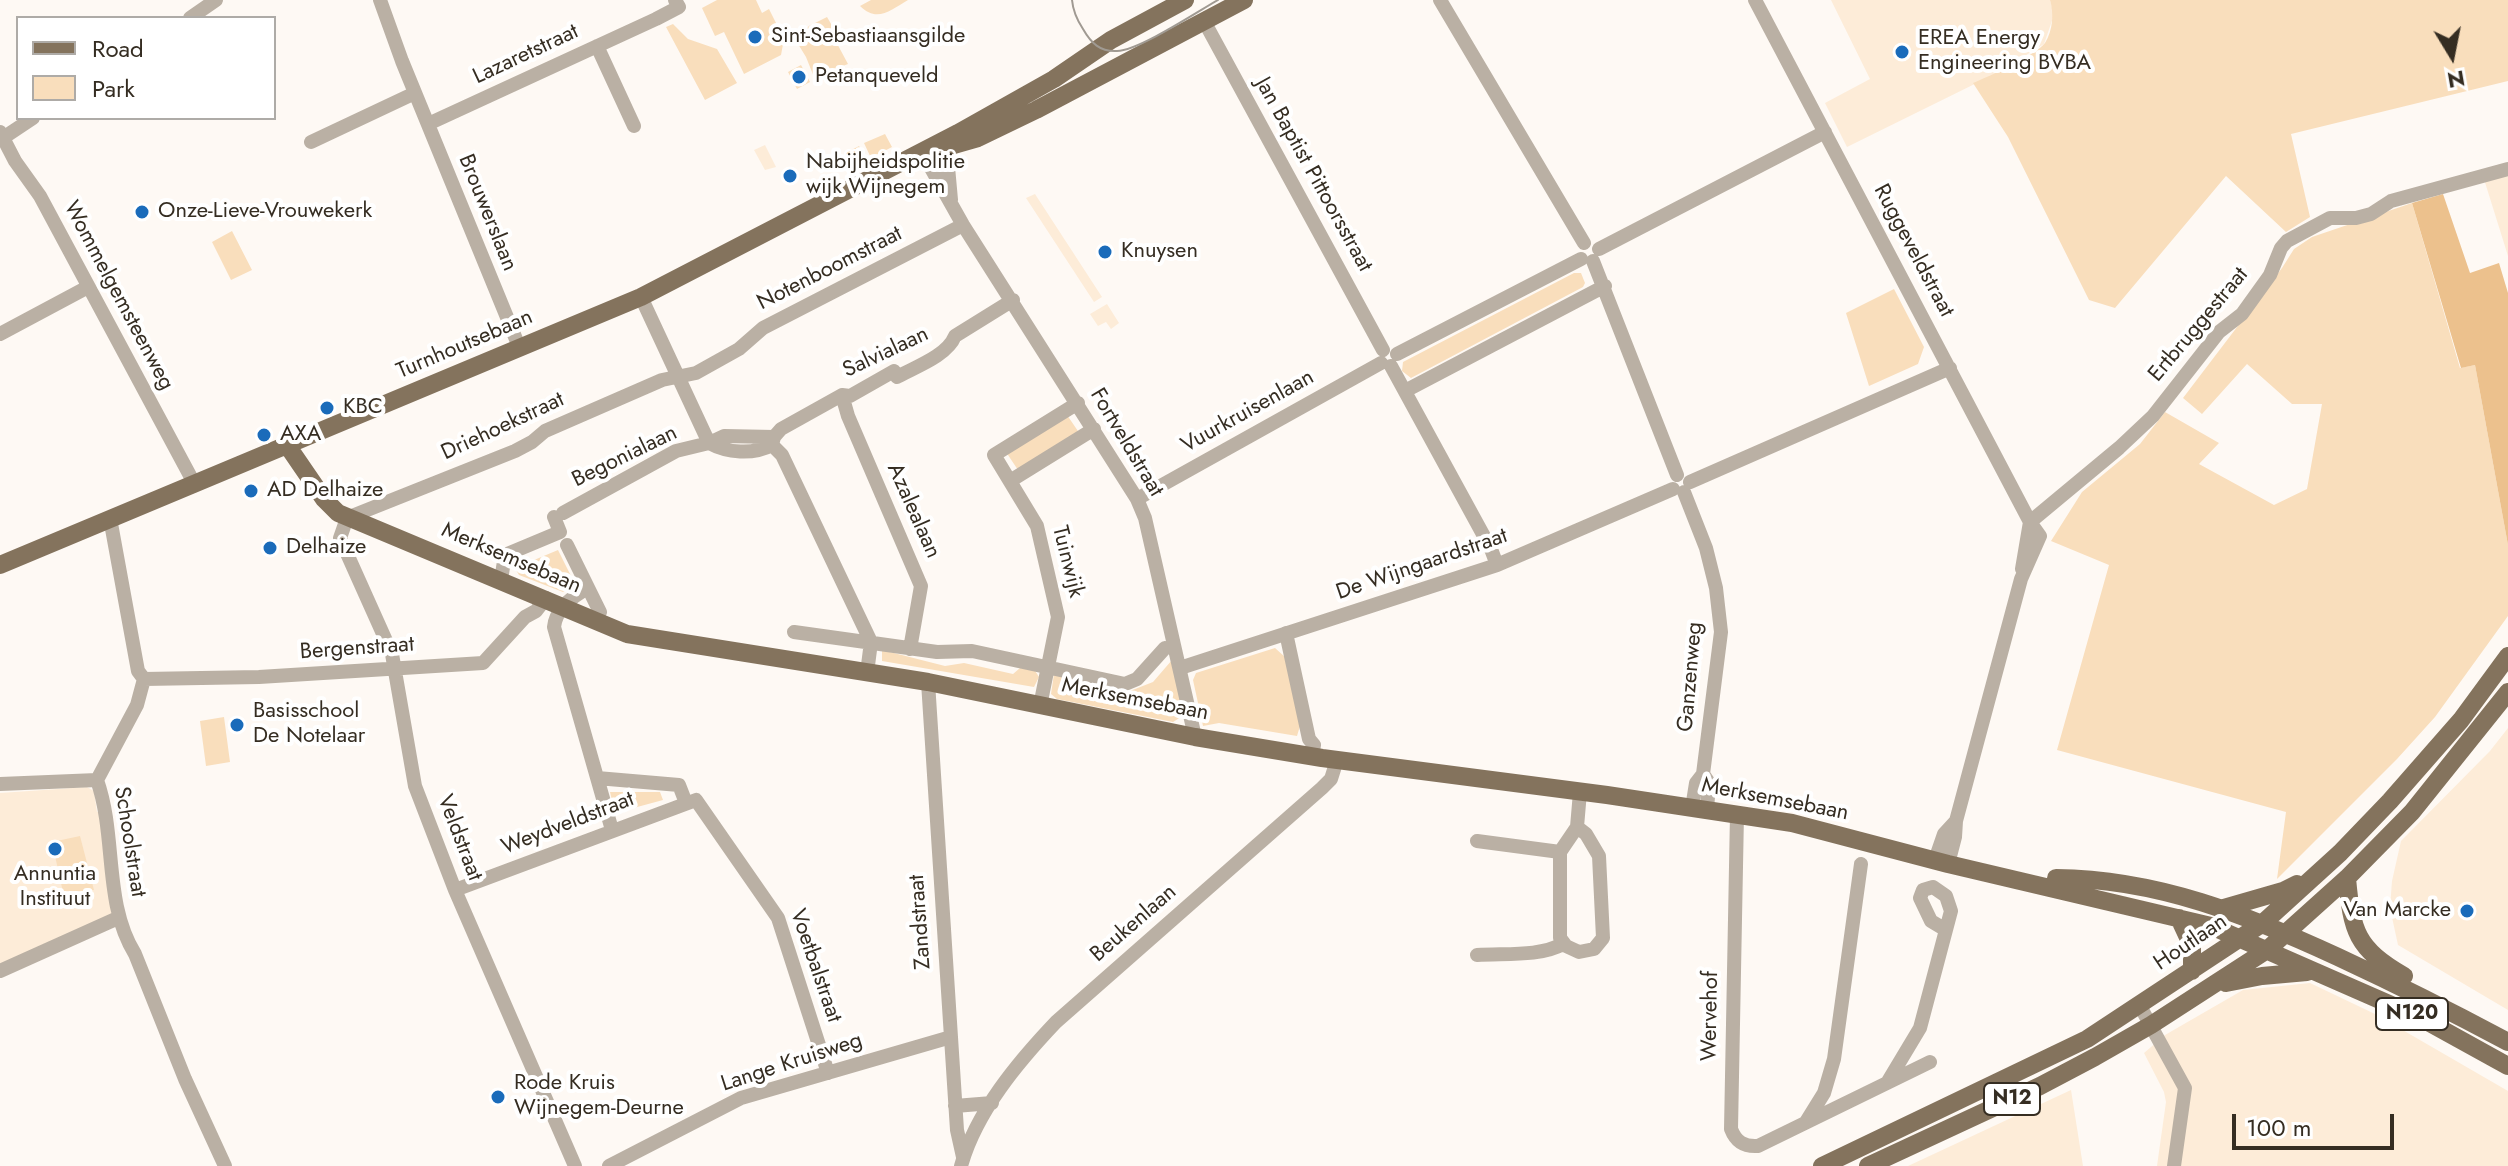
<!DOCTYPE html>
<html>
<head>
<meta charset="utf-8">
<style>
	body { margin:0 }
	#map { position:relative; width:2508px; height:1166px; overflow:hidden; background:#fef9f4; font-family:Jost,sans-serif }
	canvas { display:block }
	.legend { position:absolute; left:16px; top:16px; width:260px; height:104px; box-sizing:border-box; background:#fff; border:2px solid #aeaba7; margin:0; padding:10px 14px; list-style:none; font-size:24px; color:#352d22 }
	.legend li { display:flex; align-items:center; gap:16px; height:40px }
	.legend b { width:40px; border:2px solid #aeaba7 }
	.north { position:absolute; left:2412px; top:16px; width:80px; height:80px; -webkit-text-stroke:6px #fff; paint-order:stroke; rotate:170deg; font-size:22px; font-weight:700; line-height:32px; text-align:center; color:#352d22 }
	.north::after { content:''; display:block; margin:auto; width:28px; height:36px; background:#352d22; clip-path:polygon(50% 0,100% 100%,50% 72%,0 100%) }
	.scale { position:absolute; left:2232px; top:1114px; width:162px; height:36px; box-sizing:border-box; border:4px solid #352d22; border-top:0; padding-left:10px; font-size:24px; line-height:28px; white-space:nowrap; color:#352d22; -webkit-text-stroke:6px #fff; paint-order:stroke }
</style>
</head>
<body>
<div id="map">
<canvas width="2508" height="1166"></canvas>
<ul class="legend">
<li><b style="height:10px;background:#84735d"></b>Road</li>
<li><b style="height:22px;background:#f9debc"></b>Park</li>
</ul>
<div class="north">N</div>
<div class="scale">100 m</div>
</div>
<script>
const ctx = document.querySelector('canvas').getContext('2d');
ctx.lineJoin = 'round';
function paint(path, color) { ctx.fillStyle = color; ctx.fill(path, 'evenodd'); }
function strokePath(path, color, width, dash) { ctx.strokeStyle = color; ctx.lineWidth = width; ctx.lineCap = dash ? 'butt' : 'round'; ctx.setLineDash(dash || []); ctx.stroke(path); }
function write(font, color, halo, rows, align = 'center') {
  ctx.font = font + ' Jost,sans-serif'; ctx.lineWidth = 8; ctx.setLineDash([]); ctx.textBaseline = 'middle'; ctx.strokeStyle = halo; ctx.fillStyle = color; for (const [text, x, y, turn = 0] of rows) {
    ctx.save(); ctx.translate(x, y); ctx.rotate((+turn || 0) * Math.PI / 180); ctx.textAlign = isNaN(turn) ? turn : align; if (halo) ctx.strokeText(text, 0, 0); ctx.fillText(text, 0, 0); ctx.restore();
  }
}
paint(new Path2D(`
	M 1831,0 L 2050,0 L 2054,15 L 2044,44 L 1999,72 L 1847,147 L 1825,103 L 1870,79 Z
	M 765,145 L 776,167 L 765,170 L 754,150 Z
	M 2508,169 L 2508,256 L 2483,176 Z
	M 1035,194 L 1102,297 L 1094,302 L 1026,198 Z
	M 1107,304 L 1119,323 L 1111,329 L 1106,322 L 1098,326 L 1090,314 Z
	M 2508,728 L 2508,1010 L 2398,945 L 2390,908 L 2392,881 L 2401,841 L 2490,751 Z
	M 87,787 L 94,791 L 97,812 L 105,810 L 118,918 L 0,971 L 0,793 Z
	M 2310,983 L 2375,1014 L 2508,1091 L 2508,1166 L 2157,1166 L 2166,1102 L 2164,1092 L 2144,1053 L 2165,1035 L 2243,990 Z
	M 2071,1090 L 2083,1166 L 1908,1166 Z`), '#fdecd8');
paint(new Path2D(`
	M 717,0 L 756,0 L 762,13 L 769,9 L 784,39 L 781,55 L 744,74 L 724,32 L 715,36 L 702,8 Z
	M 871,0 L 908,0 C 891,10 877,23 860,6 Z
	M 2050,0 L 2508,0 L 2508,81 L 2291,134 L 2310,217 L 2286,232 L 2226,176 L 2115,308 L 2089,300 L 2008,137 L 1973,83 C 1988,77 2036,55 2045,43 C 2053,30 2054,14 2050,0 Z
	M 827,17 L 837,34 L 833,36 L 848,64 L 814,77 L 806,57 L 795,39 L 809,26 Z
	M 673,24 L 688,39 L 717,49 L 737,83 L 705,100 L 666,27 Z
	M 801,65 L 810,82 L 797,89 L 788,72 Z
	M 885,134 L 892,147 L 871,158 L 864,143 Z
	M 859,146 L 867,160 L 849,169 L 844,154 Z
	M 2412,203 L 2460,368 L 2475,365 L 2508,545 L 2508,616 L 2435,717 L 2397,759 L 2277,879 L 2286,812 L 2057,750 L 2109,565 L 2051,541 L 2082,492 L 2140,444 L 2165,412 L 2219,443 L 2199,464 L 2274,505 L 2307,489 L 2322,404 L 2292,404 L 2247,364 L 2202,414 L 2183,398 L 2282,268 L 2294,249 L 2312,237 Z
	M 232,231 L 252,270 L 231,280 L 212,242 Z
	M 1574,273 L 1581,273 L 1585,283 L 1583,287 L 1411,378 L 1402,371 L 1403,362 Z
	M 1894,289 L 1924,347 L 1918,364 L 1869,386 L 1846,313 Z
	M 1067,415 L 1080,434 L 1018,470 L 1006,452 Z
	M 558,550 L 576,586 L 563,592 L 519,575 L 515,568 Z
	M 1275,648 L 1285,657 L 1300,726 L 1297,736 L 1219,723 L 1203,726 L 1193,680 L 1196,673 Z
	M 882,650 L 945,666 L 964,663 L 1013,674 L 1020,668 L 1034,669 L 1039,677 L 1034,687 L 882,661 Z
	M 1172,660 L 1183,705 L 1181,717 L 1173,722 L 1057,699 L 1051,694 L 1054,674 L 1130,691 L 1153,682 Z
	M 224,717 L 230,762 L 206,766 L 200,721 Z
	M 660,792 L 663,800 L 615,813 L 610,792 Z
	M 80,836 L 94,890 L 64,897 L 52,842 Z`), '#f9debc');
paint(new Path2D(`
	M 2443,194 L 2470,273 L 2499,263 L 2508,293 L 2508,545 L 2475,365 L 2461,368 L 2412,203 Z`), '#ecc18d');
strokePath(new Path2D(`
	M 380,0 L 402,61 L 520,349
	M 1440,0 L 1584,243
	M 1755,0 L 2030,522 L 2040,536 L 2021,579 L 1956,821 L 1955,837 L 1948,864
	M 190,18 L 216,0
	M 1204,21 L 1383,350
	M 597,46 L 634,126
	M 428,124 L 656,19 L 679,7 L 675,0
	M 0,132 L 15,161 L 40,196 L 194,483
	M 0,140 L 33,118
	M 311,142 L 415,93
	M 937,144 L 948,167 L 951,200
	M 922,152 L 963,225 L 1137,499 L 1145,518 L 1195,737
	M 1599,249 L 1825,132
	M 1593,261 L 1677,475
	M 641,297 L 709,443 C 727,453 753,455 772,445
	M 0,334 L 88,287
	M 1397,354 L 1581,259
	M 1391,366 L 1491,549 L 1497,565
	M 1405,391 L 1605,286
	M 842,395 L 848,416 L 921,586 L 910,649
	M 774,437 L 781,429 L 842,395 L 850,396 L 894,371 L 897,377 C 915,367 947,356 955,336 L 1013,300
	M 1010,481 L 1094,429
	M 1690,482 L 1950,368
	M 1684,492 L 1706,548 L 1716,588 L 1721,632 L 1703,774 L 1709,783 L 1707,810
	M 1137,499 L 1381,363
	M 563,513 L 676,451 L 709,443 L 724,436 L 774,437 L 772,445 L 782,455 L 871,642 L 867,673
	M 110,518 L 138,671 L 144,679 L 137,705 L 97,780 C 117,837 103,902 135,954 L 185,1079 L 225,1166
	M 567,545 L 600,612
	M 2022,569 L 2030,522 L 2119,448 L 2153,416 L 2219,332 L 2242,314 L 2270,275 L 2281,248 L 2287,241 L 2330,218 L 2356,218 L 2371,214 L 2391,201 L 2508,169
	M 501,580 L 505,555 L 560,532 L 554,517
	M 588,588 C 573,596 556,608 554,627 L 612,830
	M 794,632 L 937,652 L 972,651 L 1125,684 L 1137,679 L 1165,648
	M 1286,633 L 1309,739 L 1314,745 L 1312,756
	M 1180,668 L 1497,565 L 1673,489
	M 144,679 L 259,677 L 483,663 L 525,617 L 536,611 L 546,598
	M 928,682 L 957,1130 L 963,1157
	M 1040,706 L 1058,617 L 1037,526 L 994,455 L 1078,403
	M 597,778 L 679,785 L 686,803
	M 0,784 L 97,780
	M 1692,808 L 1696,783 L 1703,774
	M 1737,814 L 1731,1129 C 1736,1142 1744,1147 1758,1146 L 1930,1062
	M 1577,827 L 1586,834 L 1599,856 L 1603,938 L 1594,949 L 1579,952 L 1566,946 L 1560,938 L 1560,852 L 1577,827 L 1580,792
	M 1477,841 L 1560,852
	M 1935,860 L 1944,834 L 1956,821
	M 455,890 L 696,800 L 778,918 L 828,1073
	M 1477,955 C 1505,953 1539,957 1563,944
	M 0,971 L 118,918
	M 2140,1006 L 2185,1088 L 2174,1166
	M 1887,1083 L 1920,1028 L 1951,911 L 1946,896 L 1933,887 L 1923,890 L 1920,898 L 1931,921 L 1946,930
	M 955,1106 L 992,1103
	M 1806,1122 L 1824,1093 L 1834,1059 L 1861,864
	M 575,1166 L 455,890 L 415,786 L 392,654 L 340,538 L 347,518 L 515,451 L 532,442 L 545,431 L 662,380 L 696,373 L 739,349 L 763,328 L 963,225
	M 609,1166 L 741,1098 L 951,1037
	M 961,1166 C 976,1112 1018,1062 1056,1022 L 1322,788 L 1331,779 L 1337,760`), '#bab0a4', 14);
strokePath(new Path2D(`
	M 950,146 L 978,138 L 1036,110 L 1244,0
	M 287,445 L 324,499 L 338,513 L 627,634 L 928,682 L 1195,737 L 1322,758 L 1607,795 L 1792,823 L 1948,864 L 2211,926 L 2421,1018 L 2508,1066
	M 0,565 L 641,297 L 958,133 L 1054,79 L 1111,40 L 1185,0
	M 2056,878 C 2158,879 2247,915 2338,957 C 2396,984 2452,1012 2508,1042
	M 2347,878 C 2352,932 2356,948 2404,976
	M 2224,908 L 2283,891 L 2297,884
	M 2179,918 L 2192,946 L 2192,971
	M 2226,983 L 2262,976 L 2307,972
	M 1822,1166 L 2087,1039 L 2263,923 L 2340,853 L 2390,801 L 2461,720 L 2508,656
	M 1868,1166 L 2040,1086 L 2095,1057 L 2151,1025 L 2267,950 L 2347,878 L 2412,812 L 2508,692`), '#84735d', 18);
strokePath(new Path2D(`
	M 1072,0 C 1073,11 1077,20 1083,29 C 1091,43 1100,52 1117,51 C 1138,51 1197,12 1218,0`), '#a09a92', 2);
for (const [x, y, r, color] of [
	[755,37,8,"#1a6bba"],
	[1902,52,8,"#1a6bba"],
	[799,77,8,"#1a6bba"],
	[790,176,8,"#1a6bba"],
	[142,212,8,"#1a6bba"],
	[1105,252,8,"#1a6bba"],
	[327,408,8,"#1a6bba"],
	[264,435,8,"#1a6bba"],
	[251,491,8,"#1a6bba"],
	[270,548,8,"#1a6bba"],
	[237,725,8,"#1a6bba"],
	[55,849,8,"#1a6bba"],
	[2467,911,8,"#1a6bba"],
	[498,1097,8,"#1a6bba"]
]) { const dot = new Path2D(); dot.arc(x, y, r, 0, 2 * Math.PI); ctx.fillStyle = color; ctx.fill(dot); strokePath(dot, '#fff', 3); }
for (const [x, y, w] of [
	[2412,1014,72],
	[2012,1099,56]
]) { const box = new Path2D(); box.roundRect(x - w / 2, y - 16, w, 32, 6); ctx.fillStyle = '#fff'; ctx.fill(box); strokePath(box, '#352d22', 2); }
write('bold 20px', '#352d22', null, [
	["N120",2412,1014],
	["N12",2012,1099]
]);
write('22px', '#352d22', '#fff', [
	["Sint-Sebastiaansgilde",771,37],
	["EREA Energy",1918,39],
	["Engineering BVBA",1918,64],
	["Petanqueveld",815,77],
	["Nabijheidspolitie",806,163],
	["wijk Wijnegem",806,188],
	["Onze-Lieve-Vrouwekerk",158,212],
	["Knuysen",1121,252],
	["KBC",343,408],
	["AXA",280,435],
	["AD Delhaize",267,491],
	["Delhaize",286,548],
	["Basisschool",253,712],
	["De Notelaar",253,737],
	["Annuntia",55,875,"center"],
	["Instituut",55,900,"center"],
	["Van Marcke",2451,911,"right"],
	["Rode Kruis",514,1084],
	["Wijnegem-Deurne",514,1109]
], 'left');
write('22px', '#352d22', '#fff', [
	["Lazaretstraat",526,55,-25],
	["Jan Baptist Pittoorsstraat",1313,175,61],
	["Brouwerslaan",487,213,68],
	["Ruggeveldstraat",1913,251,62],
	["Notenboomstraat",830,269,-27],
	["Wommelgemsteenweg",118,296,62],
	["Ertbruggestraat",2199,325,-50],
	["Turnhoutsebaan",465,345,-23],
	["Salvialaan",886,353,-25],
	["Vuurkruisenlaan",1248,412,-29],
	["Driehoekstraat",503,427,-25],
	["Fortveldstraat",1126,443,59],
	["Begonialaan",625,457,-26],
	["Azalealaan",913,511,66],
	["Merksemsebaan",511,559,23],
	["Tuinwijk",1067,562,76],
	["De Wijngaardstraat",1422,565,-19],
	["Bergenstraat",357,649,-4],
	["Ganzenweg",1691,677,-85],
	["Merksemsebaan",1135,700,11],
	["Merksemsebaan",1775,800,11],
	["Weydveldstraat",568,824,-21],
	["Veldstraat",459,838,69],
	["Schoolstraat",129,842,81],
	["Zandstraat",921,922,-94],
	["Beukenlaan",1134,924,-41],
	["Houtlaan",2191,943,-34],
	["Voetbalstraat",815,966,71],
	["Wervehof",1711,1016,-89],
	["Lange Kruisweg",792,1063,-18]
]);
</script>
</body>
</html>
